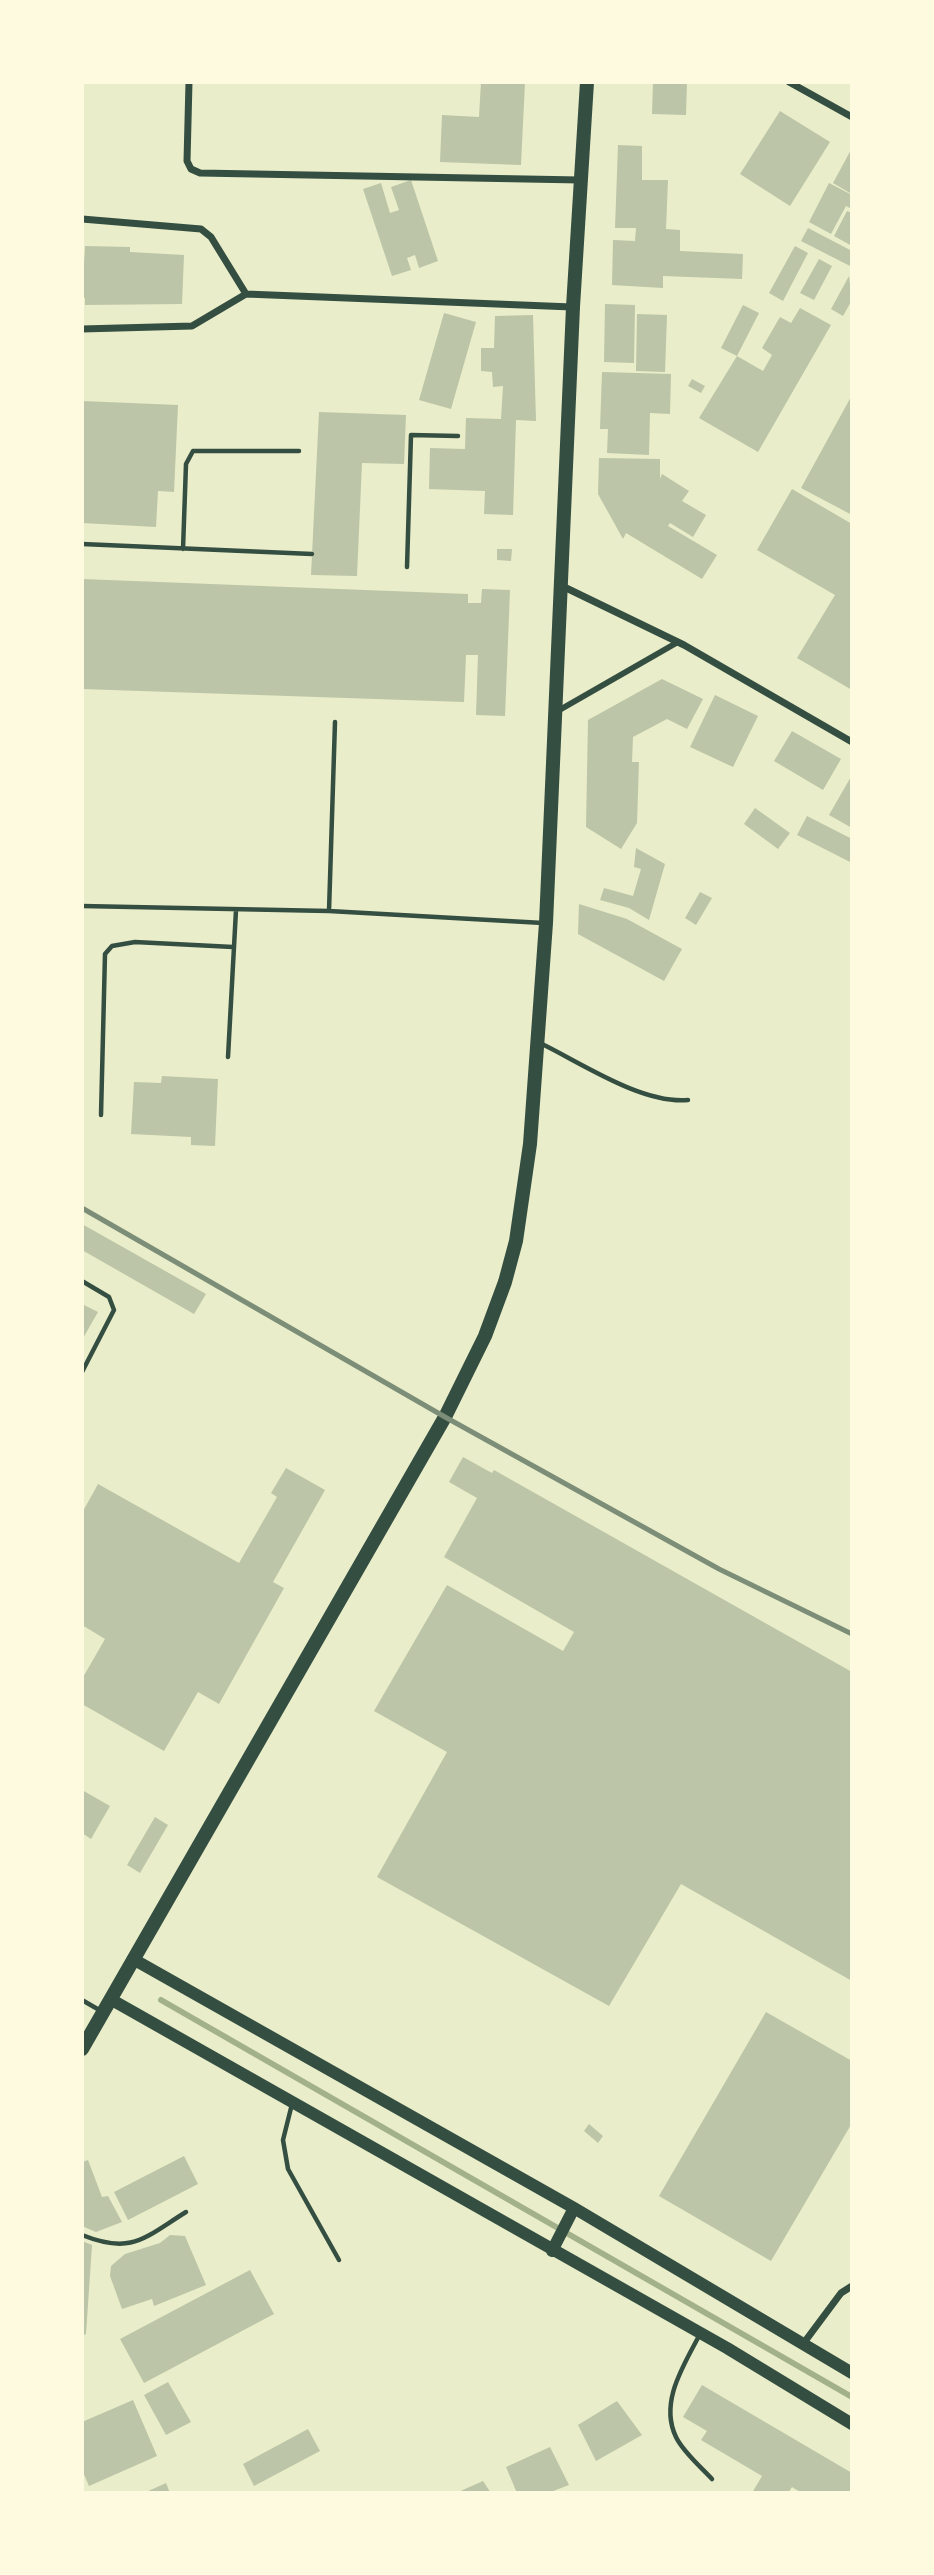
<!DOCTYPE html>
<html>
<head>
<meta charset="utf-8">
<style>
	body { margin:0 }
	#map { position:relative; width:934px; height:2575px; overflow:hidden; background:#e9edc9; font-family:Helvetica,sans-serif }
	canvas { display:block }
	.frame { position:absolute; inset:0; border:84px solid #fefae0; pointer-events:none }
</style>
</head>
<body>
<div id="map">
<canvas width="934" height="2575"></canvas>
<div class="frame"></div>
</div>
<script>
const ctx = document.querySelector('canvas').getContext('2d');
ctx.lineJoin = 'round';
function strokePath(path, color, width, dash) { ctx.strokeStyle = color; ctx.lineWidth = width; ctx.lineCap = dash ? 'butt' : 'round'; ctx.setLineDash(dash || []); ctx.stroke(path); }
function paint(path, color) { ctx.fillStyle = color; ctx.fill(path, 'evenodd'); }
strokePath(new Path2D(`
	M 161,2000 L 852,2397`), '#a3b18a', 6);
paint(new Path2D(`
	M 481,82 L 525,82 L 521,165 L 440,162 L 442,115 L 479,117 Z
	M 653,82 L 687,82 L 686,115 L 652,114 Z
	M 780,111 L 830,142 L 790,206 L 740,174 Z
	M 618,145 L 642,146 L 642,180 L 668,180 L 666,229 L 680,230 L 680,251 L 743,254 L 742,279 L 663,276 L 663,288 L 612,285 L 613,240 L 635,241 L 636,228 L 615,228 Z
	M 852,148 L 852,189 L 850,193 L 833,183 Z
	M 411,180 L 438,261 L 419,268 L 415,255 L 407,258 L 411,270 L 392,276 L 363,189 L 381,183 L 390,213 L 399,210 L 391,187 Z
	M 829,183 L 852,195 L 852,209 L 846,206 L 831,234 L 809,222 Z
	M 847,211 L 852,213 L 852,246 L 834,236 Z
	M 808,228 L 852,251 L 852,267 L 801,241 Z
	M 85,246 L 130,247 L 130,252 L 184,255 L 182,304 L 85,305 L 85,298 L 82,298 Z
	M 795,246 L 808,253 L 783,301 L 769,293 Z
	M 819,259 L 832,266 L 814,300 L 800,293 Z
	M 849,276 L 852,300 L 843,316 L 831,309 Z
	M 605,304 L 635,305 L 634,363 L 604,362 Z
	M 743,305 L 759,313 L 737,356 L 763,371 L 772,355 L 762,348 L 780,317 L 791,323 L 800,308 L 831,325 L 758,452 L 699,418 L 737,356 L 721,348 Z
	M 444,313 L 476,322 L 451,409 L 419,400 Z
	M 637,314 L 667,315 L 665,372 L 636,371 Z
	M 533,315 L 536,421 L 516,420 L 513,515 L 484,514 L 485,491 L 429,489 L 430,448 L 465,449 L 466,418 L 501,419 L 503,386 L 493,387 L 492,372 L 481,371 L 481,348 L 494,348 L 495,316 Z
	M 602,372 L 671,374 L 670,414 L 650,413 L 649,455 L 607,453 L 608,429 L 600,429 Z
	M 692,379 L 705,386 L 701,393 L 688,386 Z
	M 852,395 L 852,515 L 801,488 Z
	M 82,401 L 178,405 L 174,492 L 158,491 L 156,527 L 82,523 Z
	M 319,412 L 406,415 L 404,464 L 362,463 L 357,576 L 311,575 Z
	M 599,458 L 660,459 L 660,479 L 662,474 L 689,491 L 682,501 L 706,515 L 693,537 L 670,523 L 668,526 L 717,555 L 702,579 L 626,533 L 623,539 L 598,494 Z
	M 792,489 L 852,524 L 852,690 L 797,658 L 835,595 L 757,550 Z
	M 497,549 L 512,549 L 511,561 L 497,560 Z
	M 82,579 L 468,594 L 468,603 L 481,603 L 482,589 L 510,590 L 505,716 L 476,715 L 478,655 L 466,655 L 464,702 L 82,689 Z
	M 662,679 L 703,699 L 687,729 L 667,719 L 633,737 L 632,762 L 639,762 L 637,823 L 621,849 L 586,827 L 588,720 Z
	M 715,695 L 758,716 L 733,767 L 690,747 Z
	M 792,731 L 841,759 L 823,790 L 774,761 Z
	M 852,775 L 852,828 L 829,815 Z
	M 755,808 L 790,833 L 778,849 L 744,824 Z
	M 807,816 L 852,839 L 852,863 L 797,835 Z
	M 636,848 L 665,864 L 649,920 L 629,908 L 600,900 L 604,888 L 633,896 L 641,869 L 634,867 Z
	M 700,892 L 712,898 L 696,925 L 685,918 Z
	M 579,904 L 627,919 L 682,949 L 664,981 L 578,934 Z
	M 162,1076 L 218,1079 L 215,1146 L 191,1145 L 191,1137 L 131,1134 L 134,1082 L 161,1083 Z
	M 82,1224 L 206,1294 L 194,1314 L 82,1250 Z
	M 82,1304 L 98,1312 L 82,1340 Z
	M 463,1457 L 492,1473 L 494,1470 L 852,1672 L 852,1981 L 681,1884 L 609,2006 L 377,1877 L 447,1752 L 374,1711 L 447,1585 L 563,1651 L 574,1632 L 444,1557 L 477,1498 L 449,1482 Z
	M 286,1468 L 325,1490 L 273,1582 L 284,1588 L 219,1704 L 198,1692 L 164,1751 L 82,1704 L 82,1679 L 105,1639 L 82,1625 L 82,1513 L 98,1484 L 239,1563 L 277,1497 L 271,1493 Z
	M 82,1790 L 110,1806 L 91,1839 L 82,1833 Z
	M 155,1817 L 168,1825 L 140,1873 L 127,1865 Z
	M 766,2012 L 852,2061 L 852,2123 L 771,2261 L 659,2196 Z
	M 589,2124 L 603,2136 L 598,2143 L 584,2131 Z
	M 184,2156 L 198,2184 L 128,2220 L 114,2192 Z
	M 88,2160 L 102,2197 L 108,2196 L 122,2222 L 96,2232 L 82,2226 L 82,2162 Z
	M 170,2235 L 185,2236 L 206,2285 L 154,2306 L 152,2299 L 122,2309 L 110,2276 L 111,2266 L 125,2254 L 160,2243 Z
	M 82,2241 L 92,2245 L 86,2334 L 82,2336 Z
	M 250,2270 L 274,2314 L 144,2383 L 120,2339 Z
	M 168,2382 L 191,2422 L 166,2435 L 144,2395 Z
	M 702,2385 L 852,2473 L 852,2493 L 802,2493 L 792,2487 L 788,2493 L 752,2493 L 762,2476 L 701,2440 L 707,2431 L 683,2417 Z
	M 133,2400 L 157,2456 L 89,2486 L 82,2470 L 82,2422 Z
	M 617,2401 L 642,2435 L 596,2461 L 578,2425 Z
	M 308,2429 L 320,2451 L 254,2486 L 243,2464 Z
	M 550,2447 L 569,2485 L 548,2493 L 517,2493 L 506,2467 Z
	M 483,2481 L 491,2493 L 456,2493 Z
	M 166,2483 L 170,2493 L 144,2493 Z`), '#bcc5a7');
strokePath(new Path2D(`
	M 82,544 L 312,554
	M 183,549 L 186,464 L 193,451 L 299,451
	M 407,567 L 411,435 L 458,436
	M 82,906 L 329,911 L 543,923
	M 329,911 L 335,722
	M 542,1044 C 583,1064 642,1104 688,1100
	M 228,1057 L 236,910
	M 101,1115 L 105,954 L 112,946 L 135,942 L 233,947
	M 82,1281 L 109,1297 L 114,1310 L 82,1372
	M 82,2000 L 101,2011
	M 292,2104 L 283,2140 L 288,2169 L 339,2260
	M 82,2235 C 132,2255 144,2238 186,2212
	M 700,2334 C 684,2365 659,2402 676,2437 C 683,2452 701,2467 712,2479`), '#344e41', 4.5);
strokePath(new Path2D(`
	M 556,712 L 678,642`), '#344e41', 6);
strokePath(new Path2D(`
	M 189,82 L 187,161 L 191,169 L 200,173 L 580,180
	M 789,82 L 852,117
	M 82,219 L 201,229 L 211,237 L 246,294
	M 82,329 L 192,326 L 246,294 L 572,307
	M 560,585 L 684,645 L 852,742
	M 803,2344 L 841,2293 L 852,2286`), '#344e41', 7);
strokePath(new Path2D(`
	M 133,1959 L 574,2208 L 852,2373
	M 112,2000 L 727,2348 L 852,2424
	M 552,2251 L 574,2208`), '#344e41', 12);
strokePath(new Path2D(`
	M 82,2049 L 445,1417 L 485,1336 L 505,1282 L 516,1241 L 530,1144 L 546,923 L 573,307 L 587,82`), '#344e41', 14);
strokePath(new Path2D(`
	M 82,1208 L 445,1417 L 719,1569 L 852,1634`), '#7c8e77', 5);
</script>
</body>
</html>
